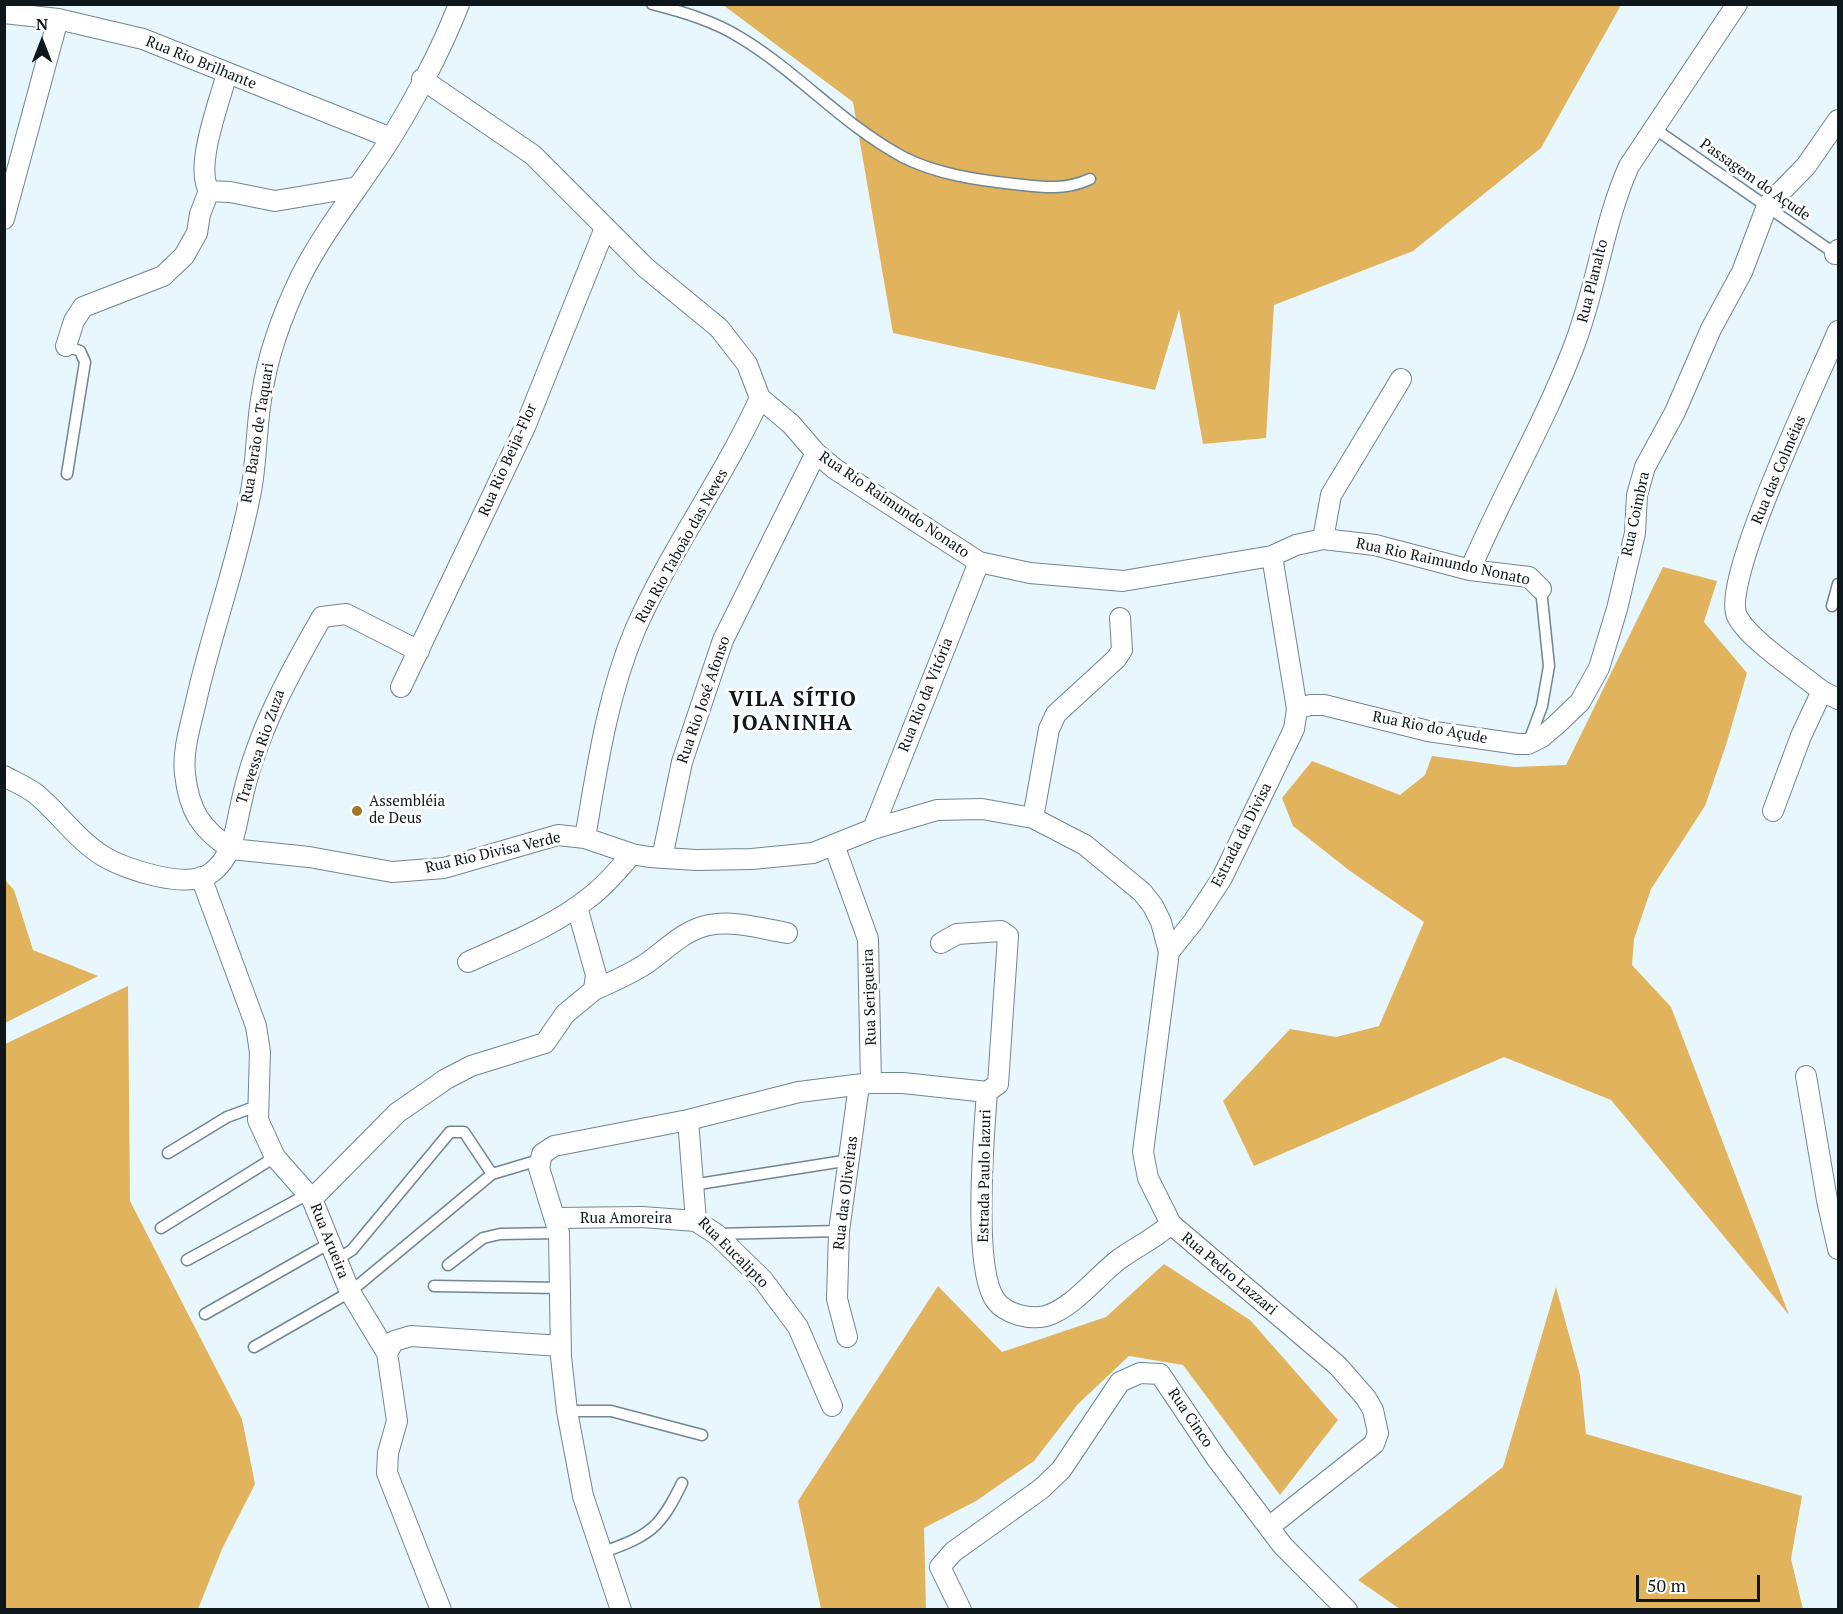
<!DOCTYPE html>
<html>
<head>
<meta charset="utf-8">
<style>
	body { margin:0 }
	#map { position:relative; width:1843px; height:1614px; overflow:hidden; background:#e8f7fe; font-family:"PT Serif",serif }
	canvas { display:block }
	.frame { position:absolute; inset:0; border:6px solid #0e171b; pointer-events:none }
	.north { position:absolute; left:12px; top:12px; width:60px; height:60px; -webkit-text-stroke:4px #fff; paint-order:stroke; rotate:0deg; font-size:16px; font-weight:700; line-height:24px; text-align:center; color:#0e171b }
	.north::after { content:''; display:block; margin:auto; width:21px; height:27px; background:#0e171b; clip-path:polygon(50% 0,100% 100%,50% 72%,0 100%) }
	.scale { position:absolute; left:1636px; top:1575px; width:124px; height:27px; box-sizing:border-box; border:3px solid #0e171b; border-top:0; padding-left:8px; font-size:18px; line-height:21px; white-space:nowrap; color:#0e171b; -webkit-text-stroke:4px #fff; paint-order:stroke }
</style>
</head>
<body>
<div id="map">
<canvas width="1843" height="1614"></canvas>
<div class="frame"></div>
<div class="north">N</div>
<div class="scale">50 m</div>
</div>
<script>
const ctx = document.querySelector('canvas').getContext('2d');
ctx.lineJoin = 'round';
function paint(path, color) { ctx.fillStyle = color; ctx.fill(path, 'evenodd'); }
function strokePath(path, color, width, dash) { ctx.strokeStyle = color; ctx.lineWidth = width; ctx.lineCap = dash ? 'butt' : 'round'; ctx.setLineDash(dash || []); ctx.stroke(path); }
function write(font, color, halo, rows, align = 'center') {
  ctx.font = font + ' "PT Serif",serif'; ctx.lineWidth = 6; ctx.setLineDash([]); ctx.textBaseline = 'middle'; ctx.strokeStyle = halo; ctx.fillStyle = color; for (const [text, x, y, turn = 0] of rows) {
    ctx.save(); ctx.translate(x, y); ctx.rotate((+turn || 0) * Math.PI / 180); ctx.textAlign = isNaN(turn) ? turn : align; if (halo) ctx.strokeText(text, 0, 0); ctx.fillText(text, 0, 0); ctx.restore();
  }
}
paint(new Path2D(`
	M 723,5 L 1621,5 L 1541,148 L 1413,251 L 1274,305 L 1266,438 L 1203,444 L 1179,310 L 1155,390 L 893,333 L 853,102 Z
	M 1663,567 L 1717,581 L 1704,622 L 1747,673 L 1726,745 L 1705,806 L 1651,889 L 1634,939 L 1632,965 L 1671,1007 L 1789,1315 L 1611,1100 L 1504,1057 L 1254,1166 L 1223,1101 L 1290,1029 L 1336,1037 L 1379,1026 L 1424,922 L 1350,871 L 1293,826 L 1282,798 L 1312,761 L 1400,795 L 1425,775 L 1432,756 L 1514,767 L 1566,765 Z
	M 5,880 L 14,890 L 33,950 L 98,976 L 5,1023 Z
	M 128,986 L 130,1201 L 242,1419 L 255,1484 L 222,1549 L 198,1609 L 5,1609 L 5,1044 Z
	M 1164,1264 L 1250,1320 L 1338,1420 L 1280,1495 L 1183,1365 L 1129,1356 L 1078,1404 L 1034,1461 L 976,1501 L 924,1528 L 926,1609 L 821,1609 L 798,1501 L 938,1286 L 1002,1352 L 1106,1317 Z
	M 1556,1287 L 1580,1375 L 1586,1434 L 1802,1496 L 1791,1559 L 1803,1609 L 1400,1609 L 1358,1580 L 1503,1467 Z`), '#e0b35c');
const lane = new Path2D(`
	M 652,4 C 683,12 714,21 741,38 C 799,73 843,125 903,157 C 936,174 977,180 1014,184 C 1041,187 1064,191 1090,179
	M 1655,129 L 1837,255
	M 66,346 L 80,351 L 85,362 L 67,474
	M 1832,606 L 1838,584
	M 1528,744 L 1542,706 L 1549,666 L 1541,589
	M 168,1153 L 227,1117 L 257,1106
	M 692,1185 L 850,1160
	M 161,1228 L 275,1157
	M 716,1234 L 839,1231
	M 187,1260 L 308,1194
	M 336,1260 L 352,1250 L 450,1132 L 464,1132 L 492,1174
	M 448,1265 L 483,1238 L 500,1234 L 559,1233
	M 434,1286 L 561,1288
	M 205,1314 L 330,1243
	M 254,1347 L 350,1292 L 492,1174 L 539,1160
	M 567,1411 L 611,1411 L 702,1435
	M 603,1552 C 650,1536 661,1527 682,1483`);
const street = new Path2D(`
	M 4,13 L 58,19 L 143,39 L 391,138
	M 422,79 L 533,155 L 646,268 L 719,328 L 747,364 L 760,398 L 791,424 L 816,453 L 835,469 L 979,562 L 1030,573 L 1123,581 L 1272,556 L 1296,545 L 1323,539 L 1375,545 L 1470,570 L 1529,577 L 1541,589
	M 209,191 L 230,192 L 275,201 L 358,187
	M 209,191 C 194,166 220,101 227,73
	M 4,219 L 58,19
	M 1835,254 L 1838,250
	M 66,346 L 74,321 L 83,307 L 163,276 L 184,256 L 197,233 L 200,214 L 209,191
	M 1323,539 L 1331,495 L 1401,379
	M 1470,570 C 1502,495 1545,422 1574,346 C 1597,287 1603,224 1629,166 L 1737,4
	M 401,687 L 525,427 L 605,228
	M 1822,691 L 1838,699
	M 1297,709 L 1310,705 L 1324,705 L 1428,731 L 1518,744 L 1528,744 L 1542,737 L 1556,725 L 1580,702 L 1599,668 L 1617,609 L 1635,533 L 1637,495 L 1645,467 L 1675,412 L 1711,329 L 1742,272 L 1767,206 L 1806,166 L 1838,120
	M 4,776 C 15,782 27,787 36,794 C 59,813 77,840 103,856 C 126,870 188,890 211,873 C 234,856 235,829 241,804 C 255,736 288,676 322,617 L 346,614 L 419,651
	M 1773,811 L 1801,736 L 1822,691 C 1800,673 1748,639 1737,616 C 1720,581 1820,375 1838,331
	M 1033,818 L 1049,729 L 1056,714 L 1116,659 L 1122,650 L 1120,618
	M 873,829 L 979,562
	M 585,838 C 597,768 607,696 635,630 C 670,550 723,479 760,398
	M 834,845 L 868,939 L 871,1083
	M 231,849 L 309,857 L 392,872 L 444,868 L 558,835 L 585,838 L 632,854 L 649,857 L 696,860 L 752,859 L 813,853 L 873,829 L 937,810 L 982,809 L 1033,818 L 1085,845 L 1142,892 L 1153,906 L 1161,922 L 1169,952 L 1143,1152 L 1148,1178 L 1171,1224 L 1338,1366 L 1366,1398 L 1373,1410 L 1378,1433 L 1374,1444 L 1269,1527
	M 231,849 C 201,829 189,811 185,774 C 182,749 192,721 197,697 C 213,628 238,560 251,491 C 257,459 256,426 262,394 C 268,353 283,313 301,276 C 324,231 354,194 382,152 C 409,111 441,51 459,4
	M 662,858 L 682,762 L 723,640 L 816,453
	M 201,877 L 256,1026 L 260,1052 L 258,1120 L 275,1157 L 312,1199 L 350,1292 L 387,1353 L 397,1421 L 388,1453 L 387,1473 L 441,1610
	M 1169,952 L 1193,922 L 1222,878 L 1294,729 L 1297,709 L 1272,556
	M 468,962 C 510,943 554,926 590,897 C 606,885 619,869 632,854
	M 594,990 C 612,982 631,974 647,963 C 667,949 684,930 709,925 C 734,920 763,929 787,933
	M 1806,1076 L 1827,1200 L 1838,1249
	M 987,1092 C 984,1133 972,1270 996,1301 C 1006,1314 1029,1320 1046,1316 C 1074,1307 1095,1278 1118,1260 C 1136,1247 1154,1239 1171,1224
	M 688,1120 L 696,1221
	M 312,1199 L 397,1113 L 446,1079 L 471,1066 L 545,1043 L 565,1014 L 594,990 L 596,975 L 577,907
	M 555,1218 L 642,1217 L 696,1221 L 716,1234 L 763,1280 L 798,1327 L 832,1406
	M 847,1337 L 837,1299 L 839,1231 L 859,1085
	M 387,1353 L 394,1341 L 411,1336 L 561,1346
	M 621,1610 L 583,1496 L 567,1411 L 561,1357 L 559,1233 L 539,1168 L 542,1154 L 554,1146 L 688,1120 L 799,1092 L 871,1083 L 903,1083 L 987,1092 L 998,1084 L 1008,936 L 1001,931 L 957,934 L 941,943
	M 961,1610 L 940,1567 L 953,1552 L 1041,1489 L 1061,1470 L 1120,1382 L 1140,1373 L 1160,1374 L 1217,1459 L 1283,1546 L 1347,1610`);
strokePath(lane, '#708690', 13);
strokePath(street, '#708690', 22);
strokePath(lane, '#fff', 10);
strokePath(street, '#fff', 20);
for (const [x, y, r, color] of [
	[357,811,6,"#9f7825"]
]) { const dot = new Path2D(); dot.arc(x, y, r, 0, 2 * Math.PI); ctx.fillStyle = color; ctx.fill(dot); strokePath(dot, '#fff', 2); }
write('15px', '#0e171b', '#fff', [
	["Rua Rio Brilhante",201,63,22],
	["Passagem do Açude",1755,180,35],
	["Rua Planalto",1593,281,-76],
	["Rua Barão de Taquari",258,433,-81],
	["Rua Rio Beija-Flor",508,460,-66],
	["Rua das Colméias",1779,470,-67],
	["Rua Rio Raimundo Nonato",894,505,34],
	["Rua Coimbra",1636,514,-78],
	["Rua Rio Taboão das Neves",682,546,-61],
	["Rua Rio Raimundo Nonato",1443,562,12],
	["Rua Rio da Vitória",926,695,-68],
	["Rua Rio José Afonso",704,700,-71],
	["Rua Rio do Açude",1430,728,11],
	["Travessa Rio Zuza",261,747,-71],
	["Estrada da Divisa",1242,835,-63],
	["Rua Rio Divisa Verde",493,853,-13],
	["Rua Serigueira",870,997,-92],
	["Estrada Paulo lazuri",985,1176,-89],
	["Rua das Oliveiras",846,1193,-83],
	["Rua Amoreira",626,1219],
	["Rua Arueira",329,1241,68],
	["Rua Eucalipto",733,1253,45],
	["Rua Pedro Lazzari",1229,1274,40],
	["Rua Cinco",1190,1418,56]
]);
write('15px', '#0e171b', '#fff', [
	["Assembléia",369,802],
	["de Deus",369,819]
], 'left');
ctx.letterSpacing = '1.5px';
write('bold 21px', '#0e171b', '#fff', [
	["VILA SÍTIO",793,700],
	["JOANINHA",793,724]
]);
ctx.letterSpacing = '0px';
</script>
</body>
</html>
